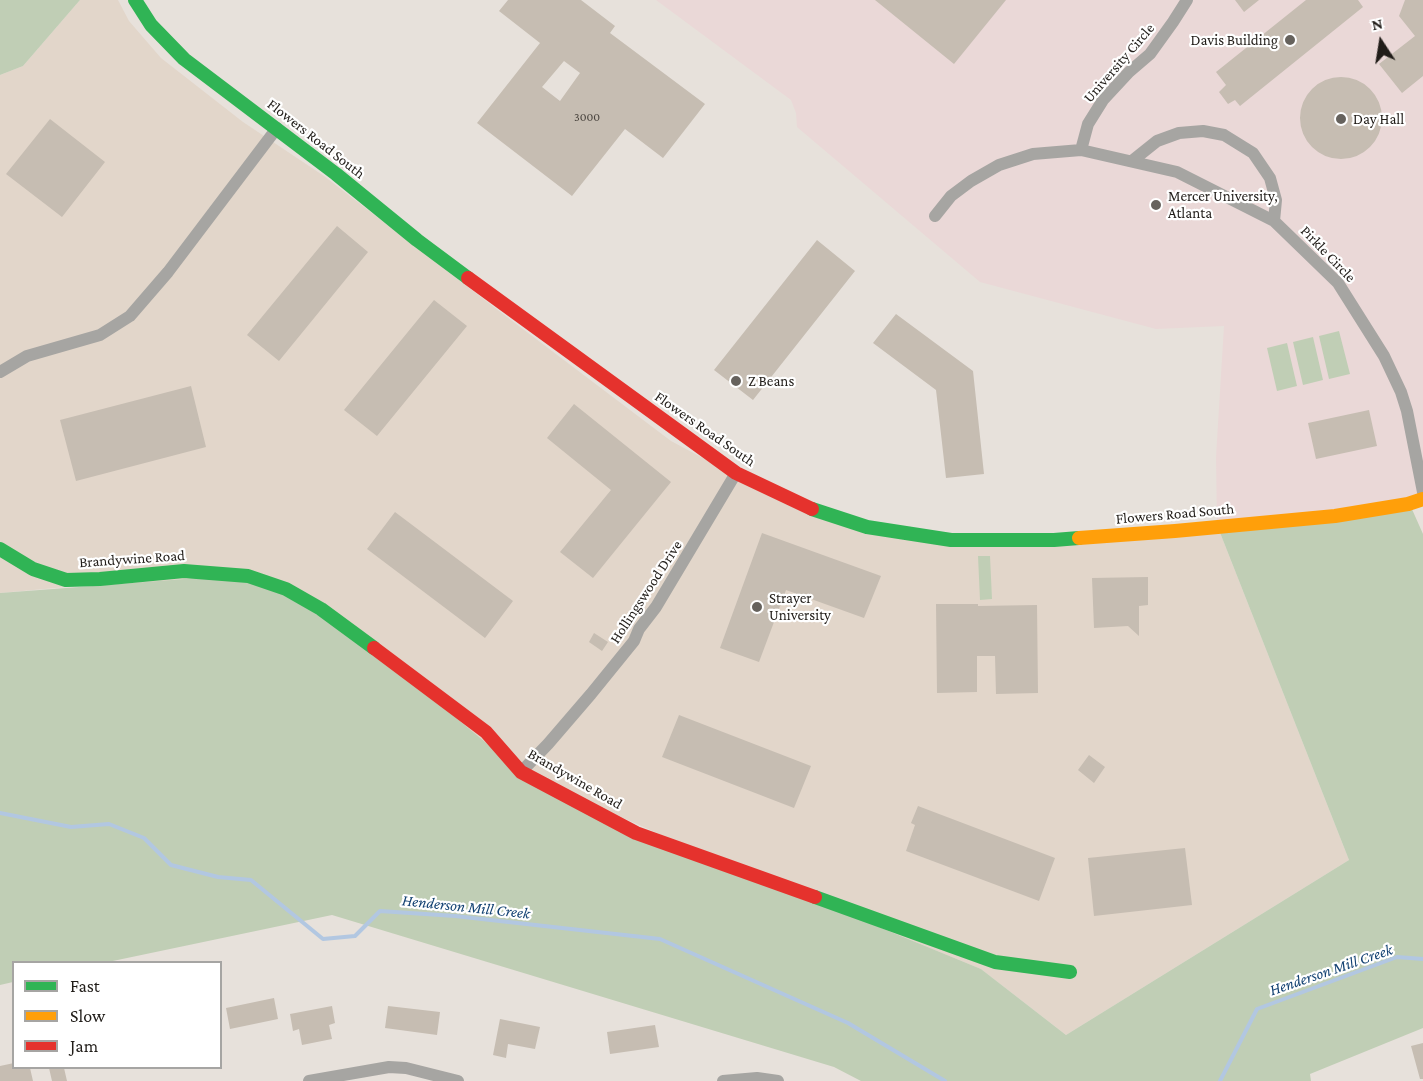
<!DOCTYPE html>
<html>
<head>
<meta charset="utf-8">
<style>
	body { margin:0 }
	#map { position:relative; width:1423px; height:1081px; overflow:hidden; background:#e7e1db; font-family:"Crimson Pro",serif }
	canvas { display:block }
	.legend { position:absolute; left:12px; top:961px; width:210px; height:108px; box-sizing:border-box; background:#fff; border:2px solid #a6a5a3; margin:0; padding:8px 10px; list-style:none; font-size:18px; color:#211d19 }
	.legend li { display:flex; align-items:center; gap:12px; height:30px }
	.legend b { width:30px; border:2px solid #a6a5a3 }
	.north { position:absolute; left:1351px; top:12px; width:60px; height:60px; -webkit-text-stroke:4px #fff; paint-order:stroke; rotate:348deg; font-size:16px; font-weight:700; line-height:24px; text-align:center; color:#211d19 }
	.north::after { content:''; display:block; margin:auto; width:21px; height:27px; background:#211d19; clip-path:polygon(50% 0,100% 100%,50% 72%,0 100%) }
</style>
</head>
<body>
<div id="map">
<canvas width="1423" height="1081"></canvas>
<ul class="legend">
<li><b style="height:8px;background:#30b455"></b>Fast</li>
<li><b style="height:8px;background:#ff9f0a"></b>Slow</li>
<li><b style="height:8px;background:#e5322d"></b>Jam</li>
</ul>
<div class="north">N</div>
</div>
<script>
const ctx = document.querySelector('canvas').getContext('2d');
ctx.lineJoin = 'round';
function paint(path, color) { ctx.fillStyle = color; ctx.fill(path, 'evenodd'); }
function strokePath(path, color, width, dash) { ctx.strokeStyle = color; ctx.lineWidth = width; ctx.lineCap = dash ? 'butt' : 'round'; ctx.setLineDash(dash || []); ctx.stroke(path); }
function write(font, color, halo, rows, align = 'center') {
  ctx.font = font + ' "Crimson Pro",serif'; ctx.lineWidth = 4.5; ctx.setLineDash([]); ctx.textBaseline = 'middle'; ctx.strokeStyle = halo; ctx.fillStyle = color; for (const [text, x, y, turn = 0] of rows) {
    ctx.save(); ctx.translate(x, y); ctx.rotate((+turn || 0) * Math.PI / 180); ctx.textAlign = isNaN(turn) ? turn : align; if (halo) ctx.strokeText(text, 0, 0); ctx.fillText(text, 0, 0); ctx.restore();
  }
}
paint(new Path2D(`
	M 80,0 L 118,0 L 129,21 L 161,58 L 243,122 L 324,176 L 503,314 L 671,441 L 774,496 L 925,543 L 1217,525 L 1349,860 L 1066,1035 L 981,969 L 740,870 L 99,584 L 0,593 L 0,75 L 23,66 Z`), '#e2d6ca');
paint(new Path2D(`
	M 656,0 L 1423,0 L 1423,502 L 1217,525 L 1216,457 L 1224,326 L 1156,329 L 980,282 L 797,127 L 796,113 L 791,100 Z`), '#ead8d7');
paint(new Path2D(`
	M 0,0 L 80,0 L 23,66 L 0,75 Z
	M 1339,331 L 1350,374 L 1329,379 L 1319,336 Z
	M 1313,337 L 1323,380 L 1303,385 L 1293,342 Z
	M 1287,343 L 1297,386 L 1277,391 L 1267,348 Z
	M 1411,507 L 1423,534 L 1423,1028 L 1310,1074 L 1311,1081 L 861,1081 L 834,1067 L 332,915 L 108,962 L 14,962 L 13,982 L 0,985 L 0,593 L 198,578 L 255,579 L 310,610 L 384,658 L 539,787 L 981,969 L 1066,1035 L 1349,860 L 1217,525 Z
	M 978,556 L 990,556 L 992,599 L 980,600 Z`), '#c0ceb5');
strokePath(new Path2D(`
	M 0,813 L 71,827 L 109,824 L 144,838 L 171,865 L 218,877 L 251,880 L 323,939 L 355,936 L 380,911 L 455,916 L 660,939 L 848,1023 L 945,1081
	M 1220,1081 L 1257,1009 L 1397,957 L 1423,959`), '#b2c7e1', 4);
paint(new Path2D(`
	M 508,0 L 581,0 L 615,26 L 610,33 L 705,104 L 663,158 L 625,129 L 572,196 L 477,123 L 540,43 L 499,11 ZM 564,61 L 580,73 L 560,101 L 542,87 Z
	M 875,0 L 1006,0 L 954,64 Z
	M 1235,0 L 1259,0 L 1244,12 Z
	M 1306,0 L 1358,0 L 1363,7 L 1240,106 L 1235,100 L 1228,104 L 1219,92 L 1226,85 L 1216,72 Z
	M 1405,0 L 1423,0 L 1423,76 L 1402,93 L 1379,64 L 1415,36 L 1399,16 Z
	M1300 118a41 41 0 1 1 82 0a41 41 0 1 1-82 0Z
	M 50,119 L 105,162 L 62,217 L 6,174 Z
	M 337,226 L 368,252 L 279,361 L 247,335 Z
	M 817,240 L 855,271 L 753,400 L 714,370 Z
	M 434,300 L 467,326 L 377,436 L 344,410 Z
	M 896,314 L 973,371 L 984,474 L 946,478 L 936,390 L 873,343 Z
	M 191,386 L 206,447 L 76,481 L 60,420 Z
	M 574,404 L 671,482 L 593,578 L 560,552 L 611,490 L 547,438 Z
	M 1369,410 L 1377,446 L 1316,459 L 1308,423 Z
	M 395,512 L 513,601 L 485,638 L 367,549 Z
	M 762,533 L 881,576 L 864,618 L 786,590 L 759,662 L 720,648 Z
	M 1148,577 L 1148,605 L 1139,606 L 1139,636 L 1128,626 L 1094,628 L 1092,578 Z
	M 936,604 L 978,604 L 978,606 L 1037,605 L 1038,693 L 996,694 L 995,656 L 977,656 L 977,692 L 937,693 Z
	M 594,633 L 608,642 L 602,651 L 589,642 Z
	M 679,715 L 811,766 L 794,808 L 662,757 Z
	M 1089,755 L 1105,767 L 1094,783 L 1078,770 Z
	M 918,806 L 1055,858 L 1039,901 L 906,851 L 915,825 L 911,823 Z
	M 1185,848 L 1192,905 L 1094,916 L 1088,858 Z
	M 274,998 L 278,1019 L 230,1029 L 226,1008 Z
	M 332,1006 L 335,1023 L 329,1025 L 332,1039 L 302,1045 L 299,1029 L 293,1031 L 290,1014 Z
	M 388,1006 L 440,1012 L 437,1035 L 385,1028 Z
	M 500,1019 L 540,1027 L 535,1049 L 508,1044 L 506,1058 L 493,1055 Z
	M 655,1025 L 659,1047 L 610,1054 L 607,1032 Z
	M 1423,1043 L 1423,1079 L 1420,1079 L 1411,1046 Z
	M 14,1063 L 14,1068 L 30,1068 L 33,1081 L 0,1081 L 0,1066 Z
	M 49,1068 L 64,1068 L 67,1081 L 52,1081 Z`), '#c6bdb2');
strokePath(new Path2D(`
	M 1081,150 L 1088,124 L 1103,100 L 1129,72 L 1150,54 L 1173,22 L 1187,0
	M 1132,161 L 1157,141 L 1179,133 L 1203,131 L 1224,135 L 1253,153 L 1270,178 L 1276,200 L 1274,221
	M 935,216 L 951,196 L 971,181 L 999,165 L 1033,154 L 1081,150 L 1177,172 L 1274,221 L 1338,283 L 1384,356 L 1401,392 L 1407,411 L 1423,492
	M 0,372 L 27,356 L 100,335 L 130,316 L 168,272 L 277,128
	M 521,772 L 548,744 L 591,694 L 634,641 L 639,629 L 656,607 L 736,473
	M 309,1081 L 389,1067 L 406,1068 L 458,1081
	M 723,1081 L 757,1078 L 778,1081`), '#a6a5a2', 12);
strokePath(new Path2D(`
	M 135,0 L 151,25 L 184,59 L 336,174 L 417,240 L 468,278
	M 812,509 L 867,527 L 951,540 L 1054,540 L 1079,538
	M 0,549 L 33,569 L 66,580 L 100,579 L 184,571 L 248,576 L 286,589 L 321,609 L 374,648
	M 815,897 L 995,962 L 1070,972`), '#30b455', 14);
strokePath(new Path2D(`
	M 1079,538 L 1175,531 L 1335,516 L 1408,504 L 1423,499`), '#ff9f0a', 14);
strokePath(new Path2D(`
	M 468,278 L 736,473 L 812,509
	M 374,648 L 486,732 L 521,772 L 636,833 L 815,897`), '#e5322d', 14);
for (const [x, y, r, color] of [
	[1290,40,6,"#66625d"],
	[1341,119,6,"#66625d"],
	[1156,205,6,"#66625d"],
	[736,381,6,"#66625d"],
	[757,607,6,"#66625d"]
]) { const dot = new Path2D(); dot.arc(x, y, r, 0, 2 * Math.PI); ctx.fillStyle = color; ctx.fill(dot); strokePath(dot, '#fff', 2); }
write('12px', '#4a453f', null, [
	["3000",587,117]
]);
write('15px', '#211d19', '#fff', [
	["Davis Building",1278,40,"right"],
	["Day Hall",1353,119],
	["Mercer University,",1168,196],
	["Atlanta",1168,213],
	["Z Beans",748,381],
	["Strayer",769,598],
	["University",769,615]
], 'left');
write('15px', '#211d19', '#fff', [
	["University Circle",1119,63,-49],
	["Flowers Road South",316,139,38],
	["Pirkle Circle",1328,254,46],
	["Flowers Road South",705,429,35],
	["Flowers Road South",1175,514,-5],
	["Brandywine Road",132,559,-4],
	["Hollingswood Drive",646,592,-57],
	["Brandywine Road",575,779,30]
]);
write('italic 16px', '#124172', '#fff', [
	["Henderson Mill Creek",466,907,6],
	["Henderson Mill Creek",1331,970,-19]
]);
</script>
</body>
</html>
